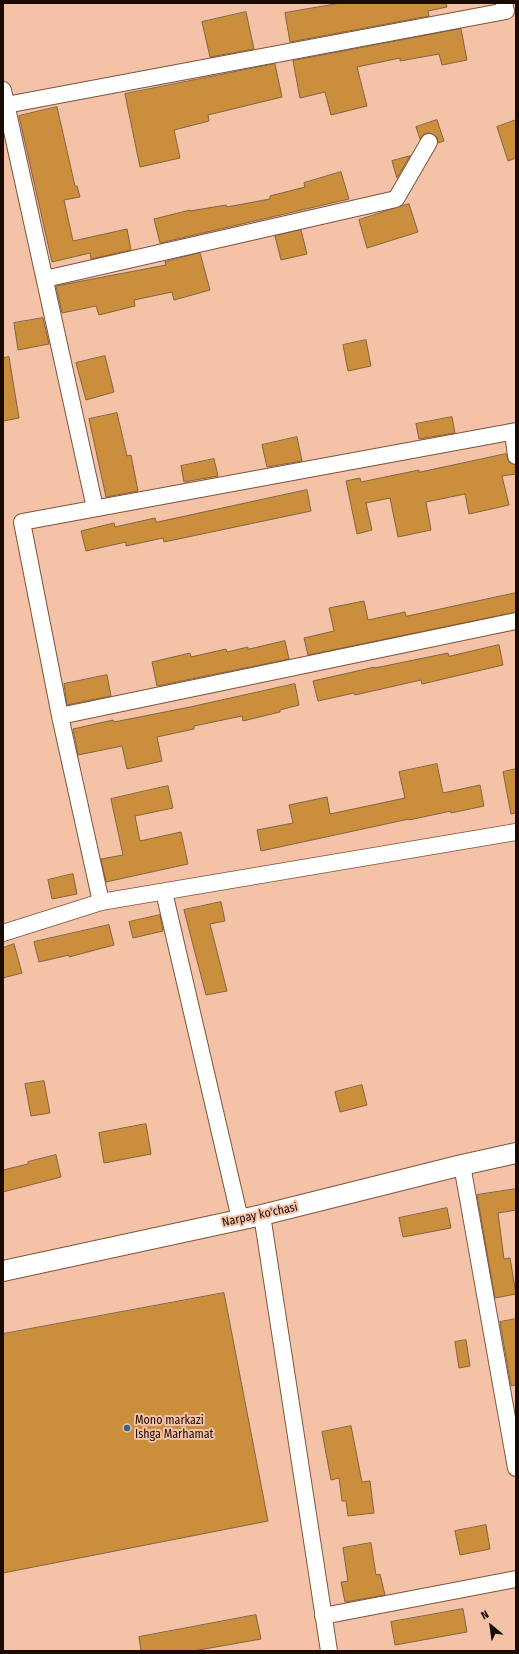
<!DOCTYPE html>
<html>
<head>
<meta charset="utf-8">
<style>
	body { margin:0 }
	#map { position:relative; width:519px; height:1654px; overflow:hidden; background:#f4c3a7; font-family:"Fira Sans Condensed",sans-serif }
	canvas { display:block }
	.frame { position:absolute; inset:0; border:4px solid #1a0a02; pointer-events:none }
	.north { position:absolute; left:471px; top:1606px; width:40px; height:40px; -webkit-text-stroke:3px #f4c3a7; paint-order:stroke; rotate:331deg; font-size:11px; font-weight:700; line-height:16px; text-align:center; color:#1a0a02 }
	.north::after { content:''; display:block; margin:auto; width:14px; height:18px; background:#1a0a02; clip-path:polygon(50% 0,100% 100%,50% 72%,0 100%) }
</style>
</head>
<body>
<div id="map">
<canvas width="519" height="1654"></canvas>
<div class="frame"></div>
<div class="north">N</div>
</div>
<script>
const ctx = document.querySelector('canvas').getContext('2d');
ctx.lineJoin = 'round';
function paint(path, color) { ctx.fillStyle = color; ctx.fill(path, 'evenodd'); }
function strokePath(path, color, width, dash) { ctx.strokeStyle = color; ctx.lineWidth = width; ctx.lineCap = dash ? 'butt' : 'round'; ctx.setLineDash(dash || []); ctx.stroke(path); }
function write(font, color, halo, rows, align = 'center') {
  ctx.font = font + ' "Fira Sans Condensed",sans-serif'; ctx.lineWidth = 4; ctx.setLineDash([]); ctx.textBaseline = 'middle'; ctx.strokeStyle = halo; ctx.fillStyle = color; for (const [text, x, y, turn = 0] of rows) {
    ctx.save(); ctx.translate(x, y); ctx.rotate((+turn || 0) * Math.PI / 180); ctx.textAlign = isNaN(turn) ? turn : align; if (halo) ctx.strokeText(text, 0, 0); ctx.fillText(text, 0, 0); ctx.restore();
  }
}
const building = new Path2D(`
	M 341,3 L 446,3 L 447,7 L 428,11 L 429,16 L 290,42 L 285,13 Z
	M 246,12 L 254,49 L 210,57 L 202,22 Z
	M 461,29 L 467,60 L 442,65 L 439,54 L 400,61 L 400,58 L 357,67 L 367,106 L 331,115 L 325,92 L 300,98 L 293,61 Z
	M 275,64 L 282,97 L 208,115 L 209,121 L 174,130 L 180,158 L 140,167 L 125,94 Z
	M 57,107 L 75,186 L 77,186 L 80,197 L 64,200 L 73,241 L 127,229 L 131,250 L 91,259 L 90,253 L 52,262 L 19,116 Z
	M 437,120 L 444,141 L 438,143 L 437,137 L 429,133 L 424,134 L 420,139 L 416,127 Z
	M 516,120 L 516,158 L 508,161 L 497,127 Z
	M 410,156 L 397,178 L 392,161 Z
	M 341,172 L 349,199 L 160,243 L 154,219 L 190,210 L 190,211 L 226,205 L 227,207 L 270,199 L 270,196 L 305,187 L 304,183 Z
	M 409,204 L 418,232 L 367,248 L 359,220 Z
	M 301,230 L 307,254 L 281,260 L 275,236 Z
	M 200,253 L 210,290 L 174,300 L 172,292 L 134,300 L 135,306 L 99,315 L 96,306 L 62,313 L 56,286 L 166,265 L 165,262 Z
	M 43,318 L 49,344 L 18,350 L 14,323 Z
	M 366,340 L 371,366 L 348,371 L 343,345 Z
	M 105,356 L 114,392 L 86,400 L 76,363 Z
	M 9,357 L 19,418 L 3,421 L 3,358 Z
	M 117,413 L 127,456 L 131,455 L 138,491 L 106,497 L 89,419 Z
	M 452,417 L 455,433 L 419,439 L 416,424 Z
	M 297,437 L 302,461 L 267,467 L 262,445 Z
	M 506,454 L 509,462 L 516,465 L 516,474 L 502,476 L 509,505 L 469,514 L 465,494 L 426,502 L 431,530 L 398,537 L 390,498 L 366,503 L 372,530 L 357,534 L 346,481 L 360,478 L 361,482 L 419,470 L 419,472 Z
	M 214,459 L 218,476 L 184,482 L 181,466 Z
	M 307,490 L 311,511 L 164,542 L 163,538 L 126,546 L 126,542 L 86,551 L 81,531 L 114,523 L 115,527 L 155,518 L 156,522 Z
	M 516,593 L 516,612 L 308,655 L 304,638 L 334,631 L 329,608 L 364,601 L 368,620 L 405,612 L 406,616 Z
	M 285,641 L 289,659 L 157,686 L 152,662 L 190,653 L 191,657 L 226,649 L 227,652 L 248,647 L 248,649 Z
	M 499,645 L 503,665 L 422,684 L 421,680 L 355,695 L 354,693 L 318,701 L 313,681 L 375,667 L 375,668 L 448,653 L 449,656 Z
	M 107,675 L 111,696 L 67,705 L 64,684 Z
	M 295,684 L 299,705 L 280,710 L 280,712 L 243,721 L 242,716 L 194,726 L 194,729 L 157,737 L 162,761 L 127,769 L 122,746 L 78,755 L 73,729 L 113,720 L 114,722 L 190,707 Z
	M 437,764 L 443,793 L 480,785 L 484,806 L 451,813 L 451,811 L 409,820 L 409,819 L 261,851 L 257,830 L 293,823 L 289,805 L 327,797 L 330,814 L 405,798 L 399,772 Z
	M 516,769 L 516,813 L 511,814 L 503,772 Z
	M 168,786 L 173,808 L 135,816 L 140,841 L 181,832 L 188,864 L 106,882 L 101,859 L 123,855 L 111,799 Z
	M 73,874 L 77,894 L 52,899 L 48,880 Z
	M 221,902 L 225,921 L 210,924 L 227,991 L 206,995 L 184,910 Z
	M 160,915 L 163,931 L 133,938 L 129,922 Z
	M 109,925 L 114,945 L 69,957 L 69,955 L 39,962 L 34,942 Z
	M 14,944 L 22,973 L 3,978 L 3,948 Z
	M 44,1081 L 50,1113 L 31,1116 L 25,1084 Z
	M 362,1085 L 367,1105 L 340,1112 L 335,1092 Z
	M 146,1124 L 151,1154 L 104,1163 L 99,1133 Z
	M 56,1155 L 61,1177 L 3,1192 L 3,1170 L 28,1164 L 28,1162 Z
	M 516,1189 L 516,1210 L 498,1213 L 504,1259 L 510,1258 L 516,1294 L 495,1298 L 477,1195 Z
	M 447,1208 L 451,1228 L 403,1237 L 399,1218 Z
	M 224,1293 L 268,1521 L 3,1573 L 3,1334 Z
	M 516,1319 L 516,1385 L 511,1386 L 500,1322 Z
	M 466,1340 L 470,1366 L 459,1368 L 455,1342 Z
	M 351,1426 L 362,1482 L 370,1481 L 374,1513 L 348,1516 L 346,1501 L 342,1501 L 339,1478 L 331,1480 L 322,1432 Z
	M 486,1525 L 490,1549 L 460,1555 L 455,1531 Z
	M 371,1543 L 376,1575 L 380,1574 L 385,1595 L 345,1602 L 341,1582 L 348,1581 L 343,1548 Z
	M 463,1609 L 467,1632 L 395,1645 L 391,1622 Z
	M 256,1615 L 261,1639 L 193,1651 L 141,1651 L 139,1637 Z`);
paint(building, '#cb8e3c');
strokePath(building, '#83643e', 1);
const minor = new Path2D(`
	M 3,90 L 95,508
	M 6,105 L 506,11 L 504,3
	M 45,279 L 396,199 L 429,142
	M 513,432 L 516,456
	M 60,716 L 516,621
	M 164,892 L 240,1219
	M 101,902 L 60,716 L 22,522 L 516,431
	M 3,933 L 101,902 L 516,832
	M 462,1165 L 516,1468
	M 262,1215 L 329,1651
	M 323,1616 L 516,1579`);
const major = new Path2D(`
	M 3,1271 L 262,1215 L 462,1165 L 516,1153`);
strokePath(minor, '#7e543b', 18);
strokePath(major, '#7e543b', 22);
strokePath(minor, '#fff', 16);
strokePath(major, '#fff', 20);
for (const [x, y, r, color] of [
	[127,1428,4,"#2f6781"]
]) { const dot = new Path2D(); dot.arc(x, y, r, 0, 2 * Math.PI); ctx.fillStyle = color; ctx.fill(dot); strokePath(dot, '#f4c3a7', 1.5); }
write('12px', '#1a0a02', '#f4c3a7', [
	["Narpay ko'chasi",260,1215,-12]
]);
write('12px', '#1a0a02', '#f4c3a7', [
	["Mono markazi",135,1421],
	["Ishga Marhamat",135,1435]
], 'left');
</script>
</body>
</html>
